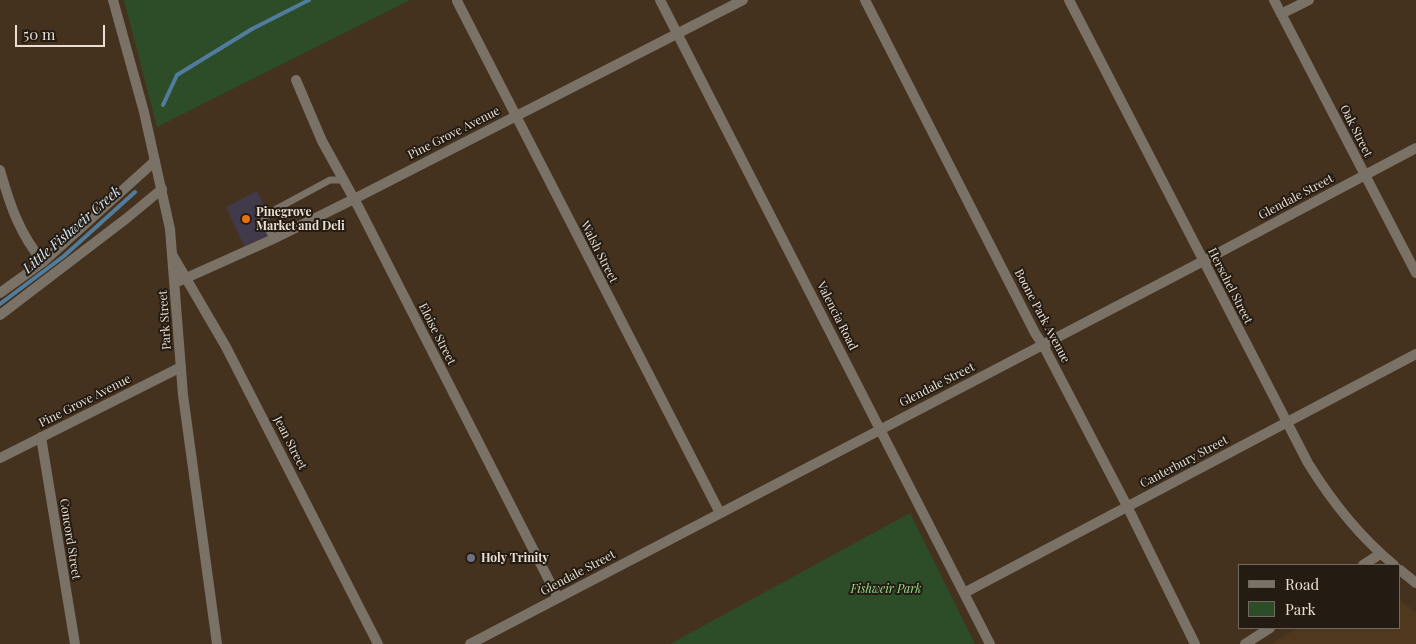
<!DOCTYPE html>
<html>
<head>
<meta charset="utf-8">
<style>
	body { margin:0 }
	#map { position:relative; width:1416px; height:644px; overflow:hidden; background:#45321e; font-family:"Playfair Display",serif }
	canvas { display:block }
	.legend { position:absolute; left:1238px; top:564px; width:162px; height:65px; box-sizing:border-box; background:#241c13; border:1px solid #736a5f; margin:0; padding:6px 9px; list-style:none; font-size:15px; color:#eaded2 }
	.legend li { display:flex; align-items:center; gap:10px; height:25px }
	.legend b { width:25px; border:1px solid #736a5f }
	.scale { position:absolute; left:15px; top:25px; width:90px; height:22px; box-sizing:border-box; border:2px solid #eaded2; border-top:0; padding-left:6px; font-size:15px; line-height:18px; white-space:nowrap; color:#eaded2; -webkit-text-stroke:4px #241c13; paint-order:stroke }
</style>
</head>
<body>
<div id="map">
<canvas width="1416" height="644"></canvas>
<ul class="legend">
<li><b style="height:6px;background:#7a7167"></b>Road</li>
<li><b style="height:14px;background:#2d4d29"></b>Park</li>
</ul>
<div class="scale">50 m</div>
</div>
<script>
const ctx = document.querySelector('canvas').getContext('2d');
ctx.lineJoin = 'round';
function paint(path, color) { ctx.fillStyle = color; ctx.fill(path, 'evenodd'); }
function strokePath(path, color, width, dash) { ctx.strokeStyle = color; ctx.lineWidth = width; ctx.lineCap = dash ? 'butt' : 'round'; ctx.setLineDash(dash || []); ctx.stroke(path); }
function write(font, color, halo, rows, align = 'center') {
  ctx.font = font + ' "Playfair Display",serif'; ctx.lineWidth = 4; ctx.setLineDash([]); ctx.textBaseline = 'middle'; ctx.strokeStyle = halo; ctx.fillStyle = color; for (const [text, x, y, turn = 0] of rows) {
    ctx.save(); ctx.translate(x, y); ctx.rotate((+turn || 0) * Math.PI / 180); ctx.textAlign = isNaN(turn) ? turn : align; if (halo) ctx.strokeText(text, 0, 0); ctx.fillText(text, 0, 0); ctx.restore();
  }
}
paint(new Path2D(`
	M 257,191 L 276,232 L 244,246 L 226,207 Z`), '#413a4b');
paint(new Path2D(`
	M 1400,600 L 1416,612 L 1416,644 L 1272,644 L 1297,628 L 1400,628 Z`), '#50381e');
paint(new Path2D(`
	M 124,0 L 410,0 L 157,127 Z
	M 910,513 L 975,644 L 670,644 Z`), '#2d4d29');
strokePath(new Path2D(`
	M 163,105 L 177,75 L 252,29 L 309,0
	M 0,304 L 64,256 L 135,192`), '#507c9d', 4);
strokePath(new Path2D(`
	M 273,239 L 264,219 L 267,214 L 330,180 L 343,180`), '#7a7167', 7);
strokePath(new Path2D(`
	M 660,0 L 990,644
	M 865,0 L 1035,333 L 1043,345 L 1127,506 L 1195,644
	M 1069,0 L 1308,463 C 1332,502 1359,536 1394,565
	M 1274,0 L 1416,273
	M 457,1 L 720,513
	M 1281,14 L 1309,0
	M 296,80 L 322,141 L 359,208 L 558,598
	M 0,170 C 10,205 19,233 43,262
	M 173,256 L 226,347 L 378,644
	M 175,283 L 271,240 L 354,199 L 743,0
	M 0,293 L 43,262 L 155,161
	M 0,315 L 127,218 L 162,189
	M 41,437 L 75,644
	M 0,458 L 181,367
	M 1363,565 L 1380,554
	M 1400,570 L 1416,583
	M 964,593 L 1416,354
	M 470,644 L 1190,268 L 1416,148
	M 1245,644 L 1270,628`), '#7a7167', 10);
strokePath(new Path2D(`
	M 113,0 L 144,112 L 170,229 L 183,395 L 217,644`), '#7a7167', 10);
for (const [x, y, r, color] of [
	[246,219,5,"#e8710a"],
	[471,558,5,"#6b7280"]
]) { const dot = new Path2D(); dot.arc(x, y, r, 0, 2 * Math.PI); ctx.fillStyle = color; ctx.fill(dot); strokePath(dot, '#241c13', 2); }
write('12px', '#eaded2', '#241c13', [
	["Oak Street",1356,131,63],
	["Pine Grove Avenue",454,133,-27],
	["Glendale Street",1296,197,-28],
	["Walsh Street",599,252,63],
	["Herschel Street",1230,286,63],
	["Valencia Road",837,316,63],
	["Boone Park Avenue",1042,316,62],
	["Park Street",165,320,-94],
	["Eloise Street",437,334,63],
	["Glendale Street",937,385,-27],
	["Pine Grove Avenue",85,401,-27],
	["Jean Street",290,443,63],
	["Canterbury Street",1184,462,-28],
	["Concord Street",70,539,81],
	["Glendale Street",578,573,-28]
]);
write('bold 12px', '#eaded2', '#241c13', [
	["Pinegrove",256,212],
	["Market and Deli",256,226],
	["Holy Trinity",481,558]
], 'left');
write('italic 12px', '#94e08b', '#241c13', [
	["Fishweir Park",886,589]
]);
write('italic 14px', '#d7e7f6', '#241c13', [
	["Little Fishweir Creek",72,230,-41]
]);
</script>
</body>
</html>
